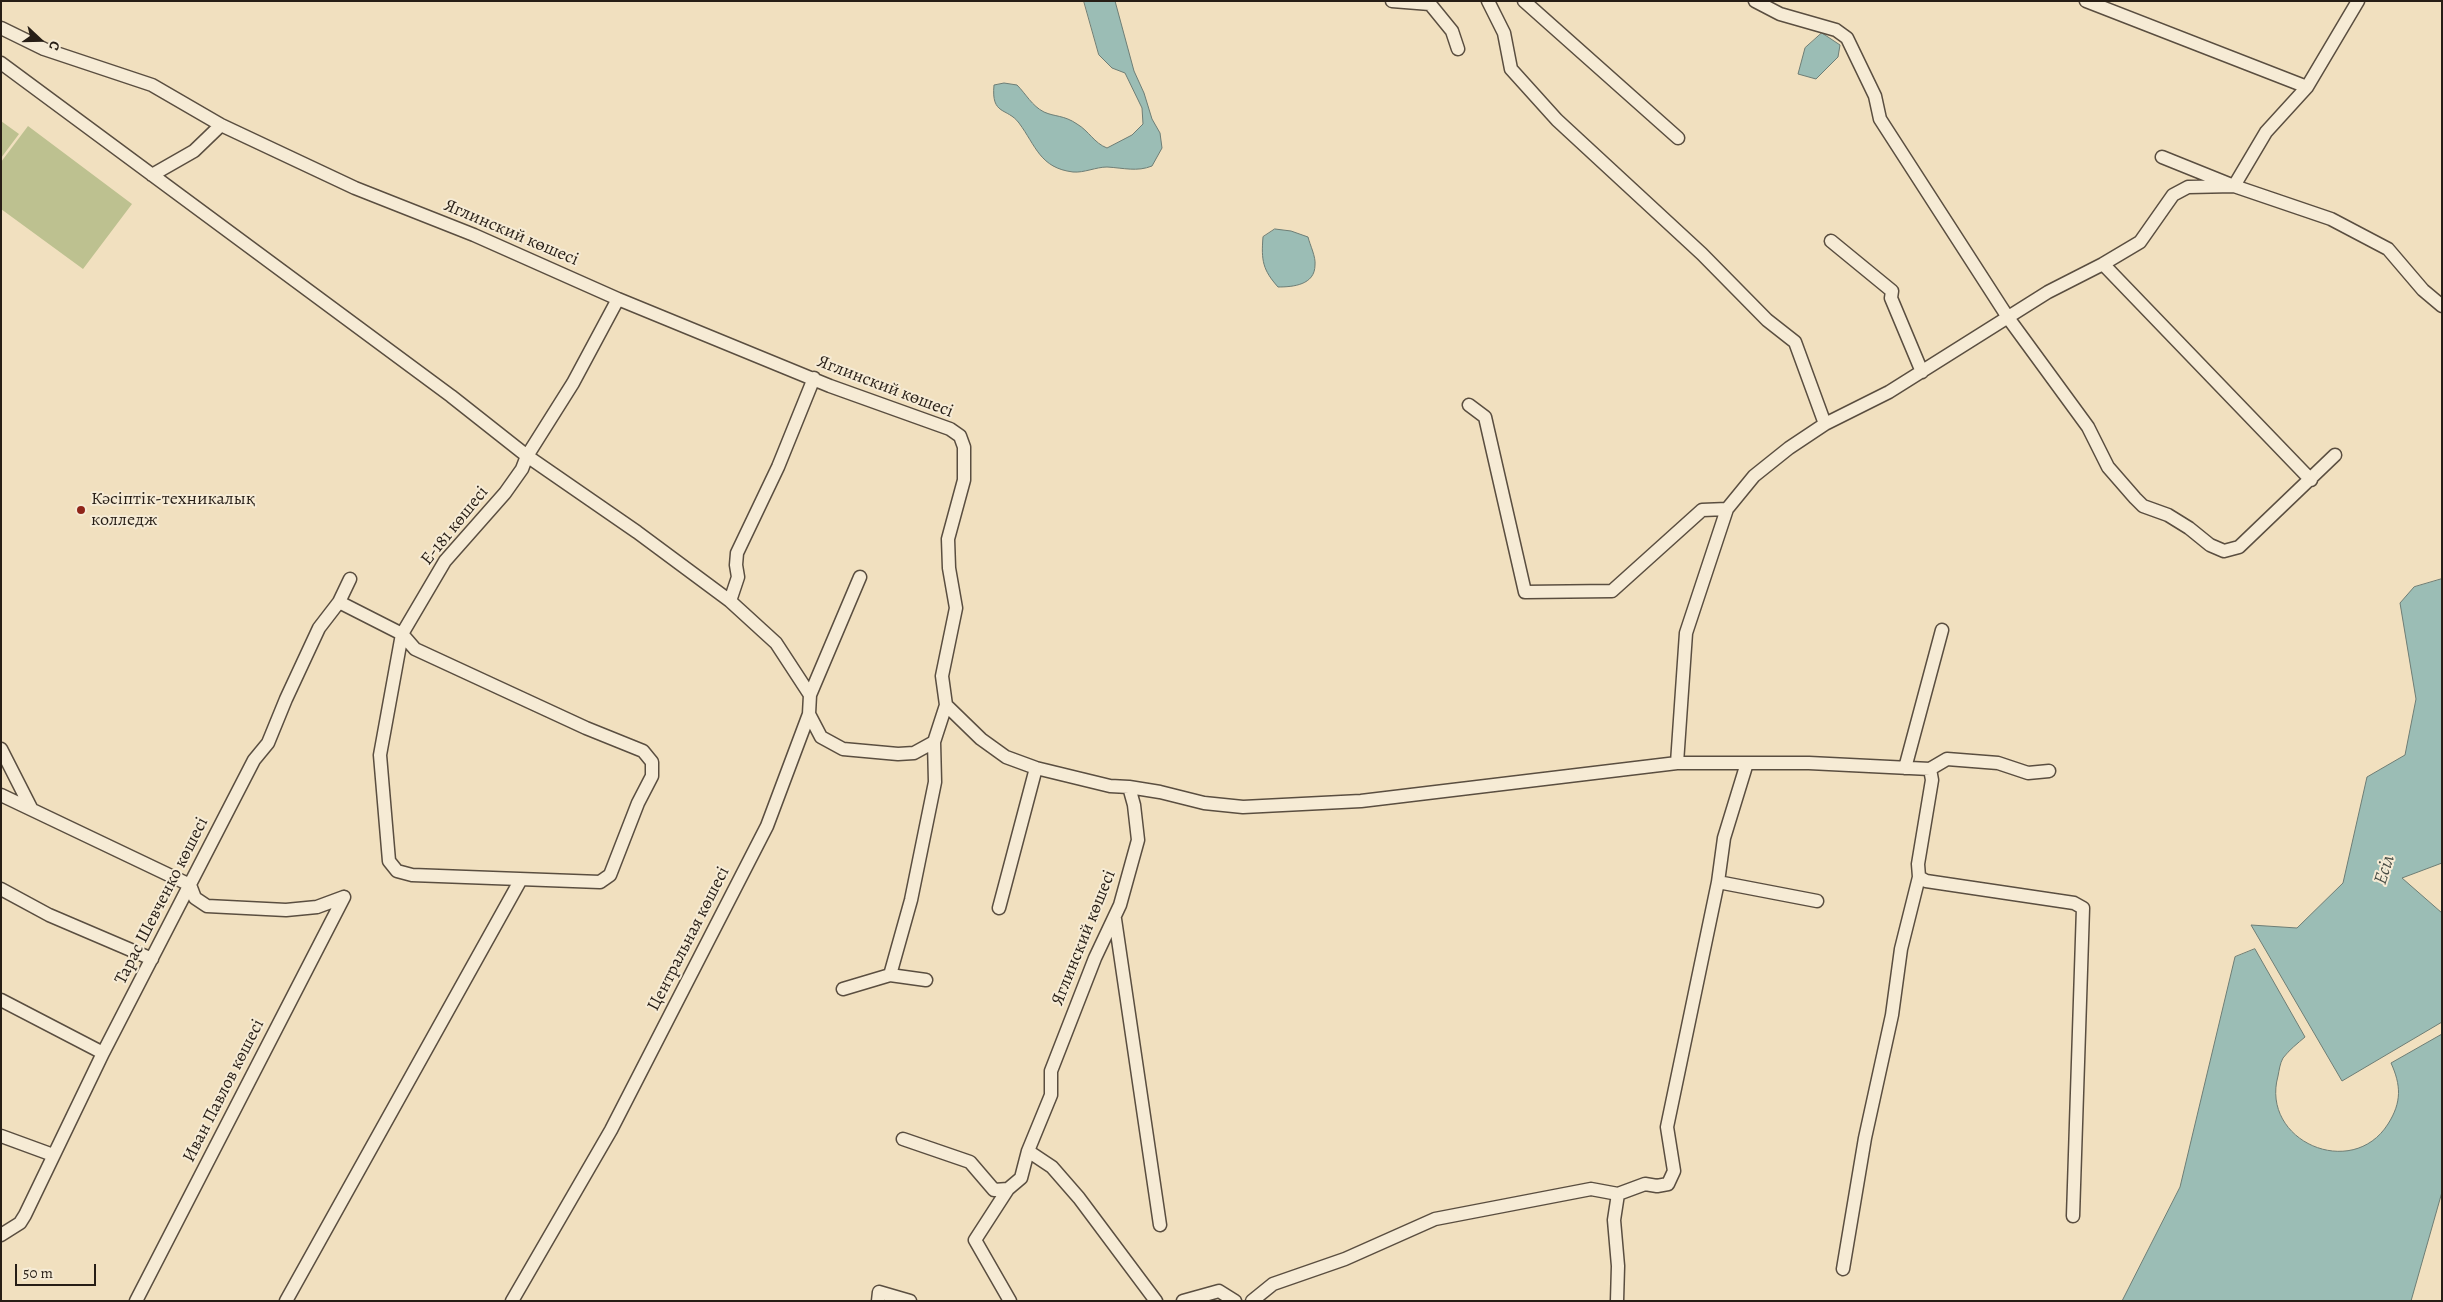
<!DOCTYPE html>
<html>
<head>
<meta charset="utf-8">
<style>
	body { margin:0 }
	#map { position:relative; width:2443px; height:1302px; overflow:hidden; background:#f1e0bf; font-family:Alegreya,serif }
	canvas { display:block }
	.frame { position:absolute; inset:0; border:2px solid #271e16; pointer-events:none }
	.north { position:absolute; left:15px; top:15px; width:50px; height:50px; -webkit-text-stroke:4px #f6ebd5; paint-order:stroke; rotate:111deg; font-size:14px; font-weight:700; line-height:20px; text-align:center; color:#271e16 }
	.north::after { content:''; display:block; margin:auto; width:18px; height:22px; background:#271e16; clip-path:polygon(50% 0,100% 100%,50% 72%,0 100%) }
	.scale { position:absolute; left:15px; top:1264px; width:81px; height:22px; box-sizing:border-box; border:2px solid #271e16; border-top:0; padding-left:6px; font-size:15px; line-height:18px; white-space:nowrap; color:#271e16; -webkit-text-stroke:4px #f6ebd5; paint-order:stroke }
</style>
</head>
<body>
<div id="map">
<canvas width="2443" height="1302"></canvas>
<div class="frame"></div>
<div class="north">С</div>
<div class="scale">50 m</div>
</div>
<script>
const ctx = document.querySelector('canvas').getContext('2d');
ctx.lineJoin = 'round';
function paint(path, color) { ctx.fillStyle = color; ctx.fill(path, 'evenodd'); }
function strokePath(path, color, width, dash) { ctx.strokeStyle = color; ctx.lineWidth = width; ctx.lineCap = dash ? 'butt' : 'round'; ctx.setLineDash(dash || []); ctx.stroke(path); }
function write(font, color, halo, rows, align = 'center') {
  ctx.font = font + ' Alegreya,serif'; ctx.lineWidth = 4; ctx.setLineDash([]); ctx.textBaseline = 'middle'; ctx.strokeStyle = halo; ctx.fillStyle = color; for (const [text, x, y, turn = 0] of rows) {
    ctx.save(); ctx.translate(x, y); ctx.rotate((+turn || 0) * Math.PI / 180); ctx.textAlign = isNaN(turn) ? turn : align; if (halo) ctx.strokeText(text, 0, 0); ctx.fillText(text, 0, 0); ctx.restore();
  }
}
paint(new Path2D(`
	M 1,121 L 19,134 L 1,158 Z
	M 28,126 L 132,204 L 83,269 L 1,209 L 1,162 Z`), '#bdc190');
const water = new Path2D(`
	M 1084,1 L 1115,1 L 1134,71 L 1144,93 L 1152,119 L 1160,133 L 1162,148 L 1152,166 C 1137,172 1124,168 1107,167 C 1096,167 1084,173 1073,172 C 1040,168 1036,146 1019,123 C 1007,107 991,116 994,85 L 1004,83 L 1017,85 C 1026,94 1032,106 1044,112 C 1055,117 1064,115 1077,124 C 1089,131 1094,143 1107,148 L 1132,135 L 1143,124 L 1142,108 L 1125,73 L 1112,68 L 1099,55 Z
	M 1822,33 L 1840,45 L 1838,57 L 1816,79 L 1798,74 L 1805,48 Z
	M 1275,229 L 1291,231 L 1308,237 C 1310,245 1316,257 1315,265 C 1315,285 1293,287 1278,287 C 1263,270 1261,261 1263,237 Z
	M 2442,579 L 2442,863 L 2402,878 L 2442,913 L 2442,1022 L 2342,1081 L 2251,925 L 2297,928 L 2343,883 L 2367,777 L 2405,755 L 2416,699 L 2400,603 L 2414,587 Z
	M 2255,949 L 2305,1037 C 2298,1043 2289,1050 2283,1058 C 2280,1063 2279,1071 2278,1076 C 2260,1141 2352,1181 2388,1124 C 2402,1102 2401,1085 2391,1063 L 2442,1034 L 2442,1192 L 2411,1301 L 2122,1301 L 2180,1187 L 2235,957 Z`);
paint(water, '#9bbdb5');
strokePath(water, '#6d7d75', 1);
const street = new Path2D(`
	M 1392,1 L 1430,4 L 1452,31 L 1458,49
	M 1488,1 L 1504,33 L 1511,69 L 1557,120 L 1702,254 L 1767,320 L 1795,342 L 1825,424
	M 1524,1 L 1678,138
	M 1755,1 L 1780,14 L 1836,30 L 1847,38 L 1875,96 L 1880,119 L 2009,319 L 2088,427 L 2108,467 L 2135,498 L 2143,506 L 2168,515 L 2189,528 L 2210,545 L 2224,551 L 2239,547 L 2335,455
	M 2086,1 L 2307,87
	M 1,28 L 44,49 L 152,85 L 221,125 L 355,188 L 474,235 L 618,299 L 830,386 L 950,429 L 960,436 L 964,447 L 964,480 L 948,539 L 949,568 L 956,608 L 942,676 L 946,705 L 981,739 L 1006,757 L 1036,768 L 1110,786 L 1129,787 L 1134,805 L 1138,840 L 1120,905 L 1095,958 L 1051,1071 L 1051,1095 L 1028,1151 L 1021,1178 L 1008,1189 L 975,1240 L 1010,1301
	M 1,63 L 451,396 L 527,456 L 637,532 L 730,601 L 776,643 L 810,695
	M 2162,157 L 2234,186 L 2331,219 L 2388,249 L 2423,290 L 2442,306
	M 152,175 L 194,151 L 221,125
	M 2234,186 L 2266,132 L 2307,87 L 2358,1
	M 1831,241 L 1892,291 L 1891,298 L 1922,372
	M 2103,264 L 2311,480
	M 1469,405 L 1485,417 L 1525,592 L 1612,591 L 1702,510 L 1727,509
	M 730,601 L 738,577 L 736,565 L 737,553 L 778,467 L 814,378
	M 339,602 L 402,634 L 415,649 L 586,728 L 643,751 L 652,762 L 652,776 L 638,803 L 610,875 L 600,882 L 412,875 L 397,871 L 389,861 L 380,755 L 402,634 L 445,561 L 505,493 L 522,469 L 527,456 L 573,383 L 618,299
	M 809,714 L 821,737 L 843,749 L 898,754 L 914,753 L 934,742
	M 1,749 L 31,808
	M 1677,763 L 1686,633 L 1727,509 L 1754,476 L 1789,448 L 1825,424 L 1889,392 L 2048,292 L 2103,264 L 2140,242 L 2173,195 L 2188,187 L 2234,186
	M 1905,768 L 1942,630
	M 1129,787 L 1160,792 L 1204,803 L 1243,807 L 1361,801 L 1677,763 L 1809,763 L 1930,769 L 1947,759 L 1998,763 L 2028,773 L 2049,771
	M 1,795 L 190,885 L 195,898 L 207,906 L 286,910 L 317,907 L 344,897
	M 1919,877 L 1926,881 L 2074,903 L 2083,908 L 2073,1216
	M 1718,882 L 1817,901
	M 1,889 L 49,915 L 152,959
	M 999,908 L 1036,768
	M 1115,919 L 1160,1225
	M 926,980 L 890,975 L 911,900 L 935,782 L 934,742 L 946,705
	M 843,989 L 890,975
	M 1,1000 L 103,1053
	M 1,1136 L 53,1155
	M 903,1139 L 970,1162 L 994,1190 L 1008,1189
	M 1028,1151 L 1052,1167 L 1079,1198 L 1156,1301
	M 1,1235 L 20,1223 L 25,1215 L 103,1053 L 254,760 L 268,743 L 286,699 L 319,628 L 339,602 L 350,579
	M 1843,1269 L 1865,1138 L 1892,1015 L 1901,949 L 1919,877 L 1918,864 L 1932,780 L 1930,769
	M 136,1301 L 344,897
	M 286,1301 L 520,881
	M 512,1301 L 611,1130 L 767,826 L 809,714 L 810,695 L 860,577
	M 878,1301 L 879,1292 L 910,1301
	M 1183,1301 L 1219,1291 L 1235,1301
	M 1252,1301 L 1273,1284 L 1345,1259 L 1435,1219 L 1591,1189 L 1618,1194
	M 1617,1301 L 1618,1266 L 1614,1220 L 1618,1194 L 1645,1184 L 1657,1186 L 1668,1184 L 1674,1171 L 1667,1127 L 1718,882 L 1724,838 L 1747,763`);
strokePath(street, '#5a4e40', 15);
strokePath(street, '#f6ebd5', 12);
for (const [x, y, r, color] of [
	[81,510,5,"#8f2418"]
]) { const dot = new Path2D(); dot.arc(x, y, r, 0, 2 * Math.PI); ctx.fillStyle = color; ctx.fill(dot); strokePath(dot, '#f6ebd5', 2); }
write('18px', '#271e16', '#f6ebd5', [
	["Яглинский көшесі",511,233,23],
	["Яглинский көшесі",885,387,21],
	["Е-181 көшесі",455,526,-51],
	["Тарас Шевченко көшесі",162,901,-63],
	["Яглинский көшесі",1084,938,-68],
	["Центральная көшесі",689,939,-63],
	["Иван Павлов көшесі",224,1091,-63]
]);
write('18px', '#271e16', '#f6ebd5', [
	["Кәсіптік-техникалық",91,500],
	["колледж",91,521]
], 'left');
write('italic 19px', '#4a4e46', '#f6ebd5', [
	["Есіл",2385,870,-72]
]);
</script>
</body>
</html>
